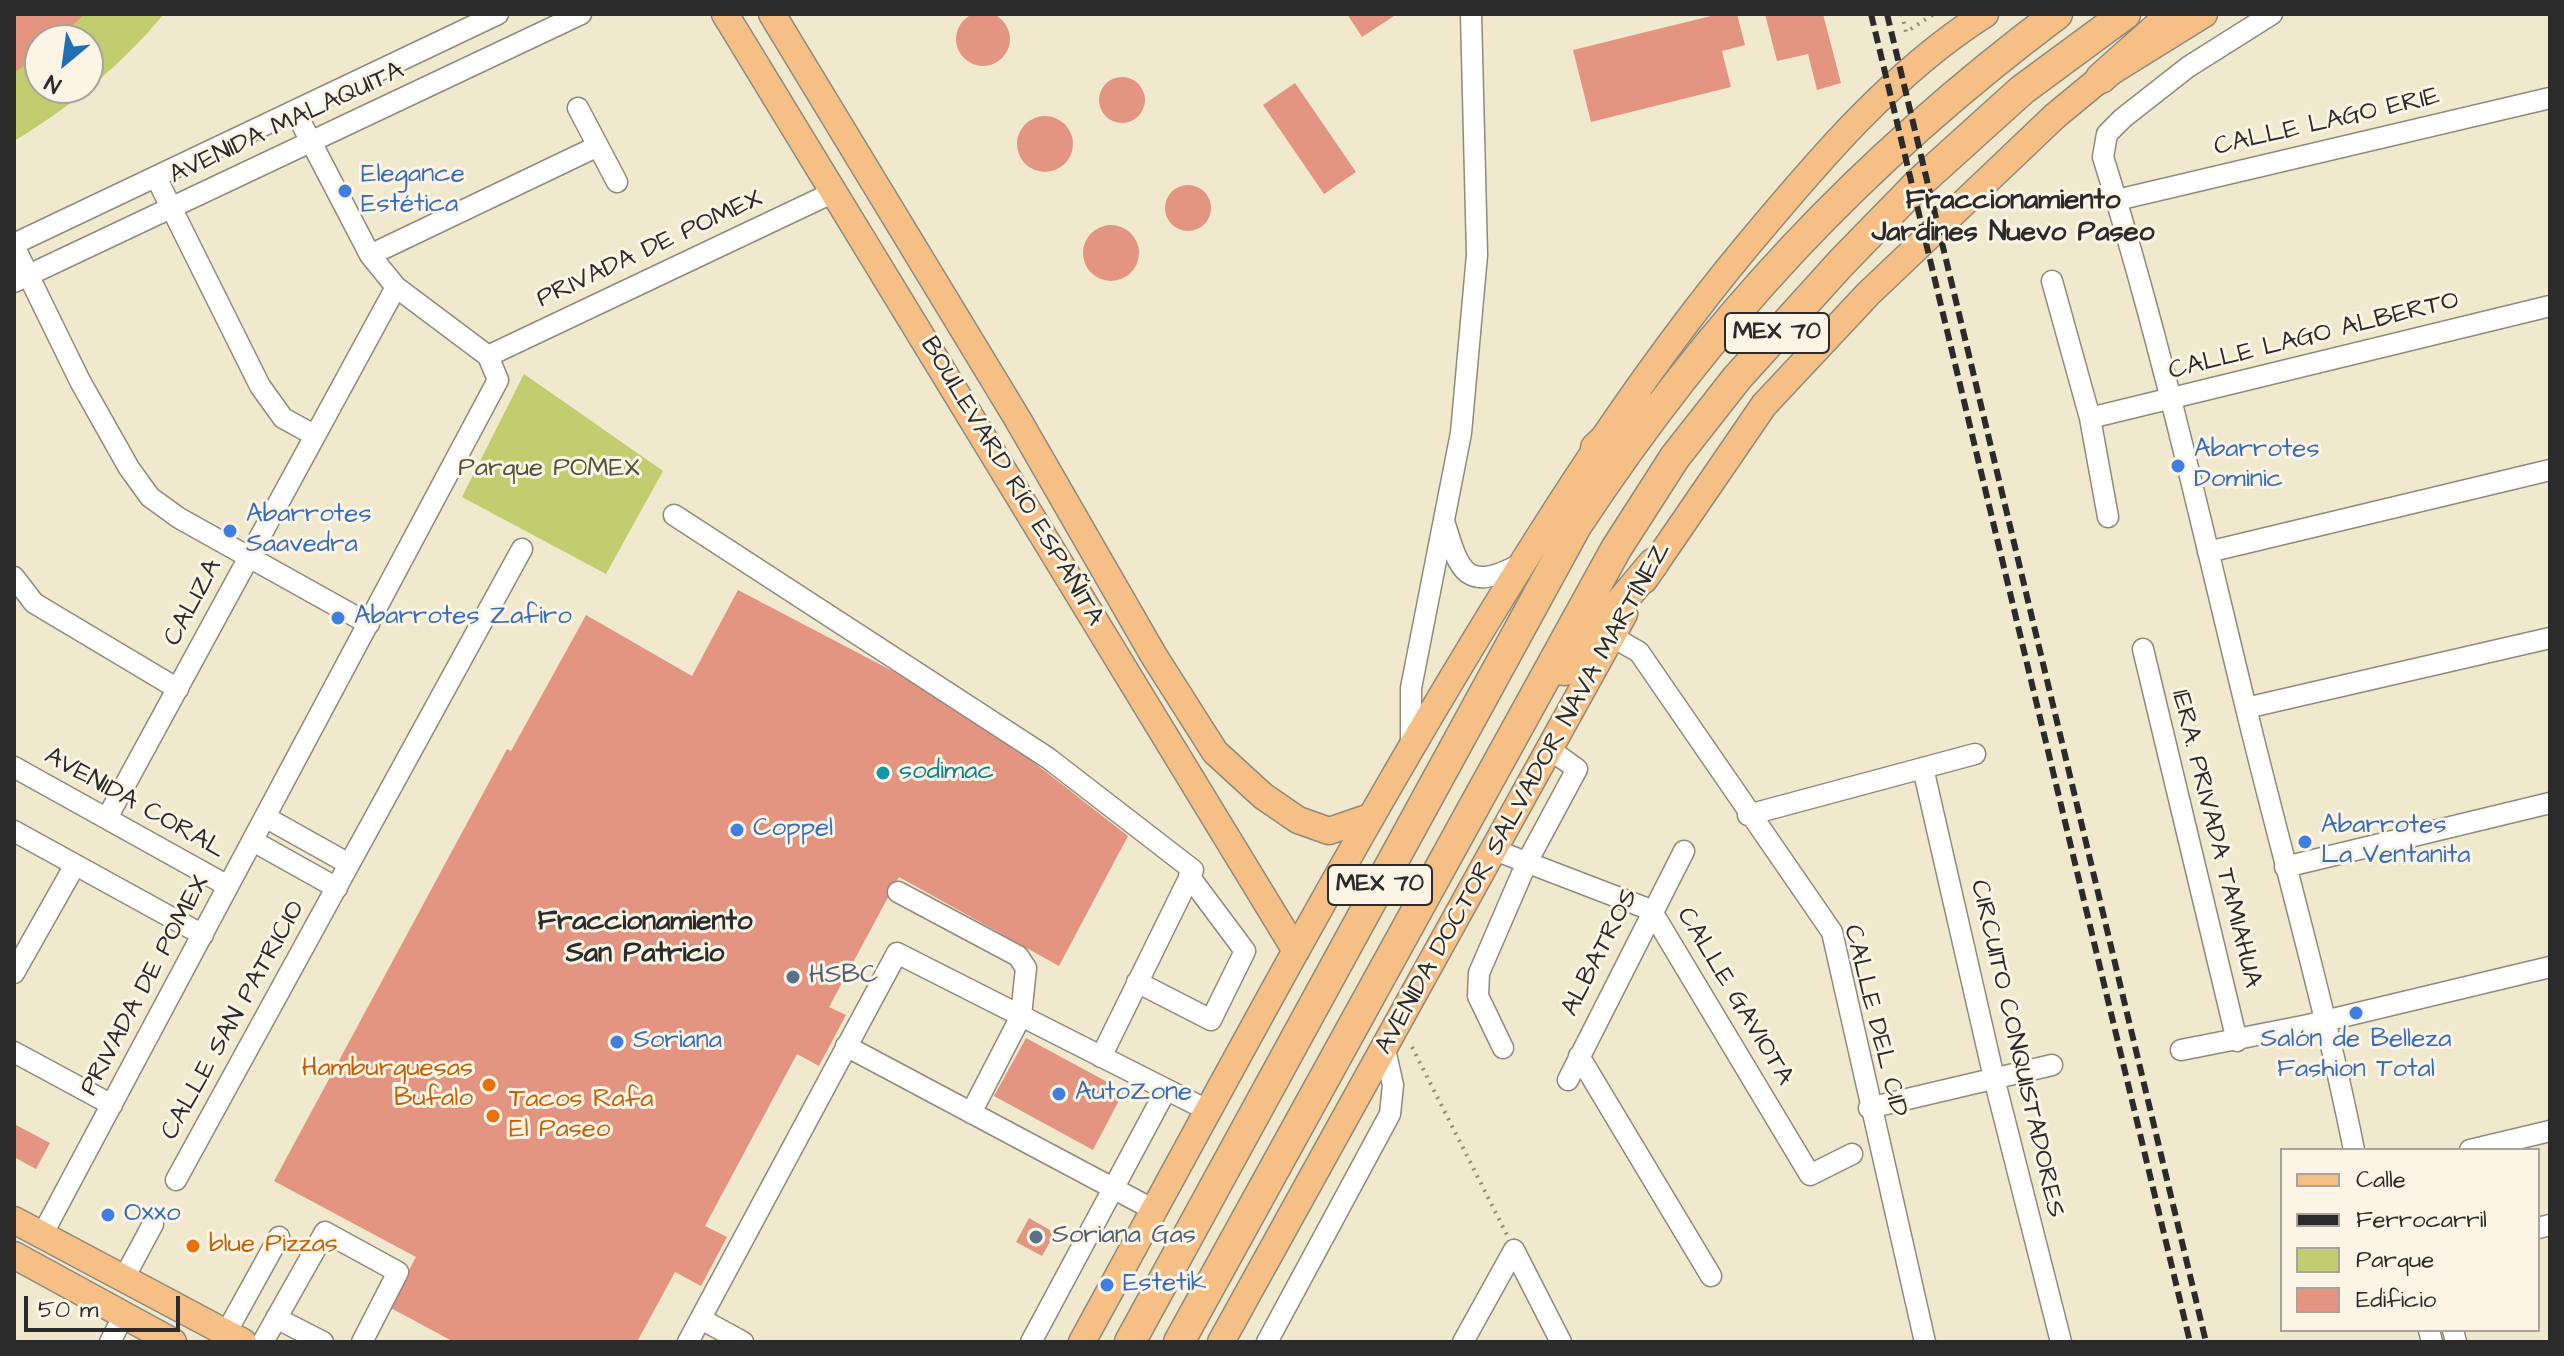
<!DOCTYPE html>
<html>
<head>
<meta charset="utf-8">
<style>
	body { margin:0 }
	#map { position:relative; width:2564px; height:1356px; overflow:hidden; background:#f1e9ce; font-family:"Architects Daughter",sans-serif }
	canvas { display:block }
	.frame { position:absolute; inset:0; border:16px solid #2b2b2b; pointer-events:none }
	.legend { position:absolute; left:2280px; top:1148px; width:260px; height:184px; box-sizing:border-box; background:#fcf5e5; border:2px solid #a8a49b; margin:0; padding:10px 14px; list-style:none; font-size:24px; color:#2b2b2b }
	.legend li { display:flex; align-items:center; gap:16px; height:40px }
	.legend b { width:40px; border:2px solid #a8a49b }
	.north { position:absolute; left:24px; top:24px; width:80px; height:80px; box-sizing:border-box; background:#fcf5e5; border:2px solid #a8a49b; border-radius:50%; rotate:209deg; font-size:22px; font-weight:700; line-height:32px; text-align:center; color:#2b2b2b }
	.north::after { content:''; display:block; margin:auto; width:28px; height:36px; background:#1f6fb2; clip-path:polygon(50% 0,100% 100%,50% 72%,0 100%) }
	.scale { position:absolute; left:24px; top:1296px; width:156px; height:36px; box-sizing:border-box; border:4px solid #2b2b2b; border-top:0; padding-left:10px; font-size:24px; line-height:28px; white-space:nowrap; color:#2b2b2b; -webkit-text-stroke:6px #fcf5e5; paint-order:stroke }
</style>
</head>
<body>
<div id="map">
<canvas width="2564" height="1356"></canvas>
<div class="frame"></div>
<ul class="legend">
<li><b style="height:10px;background:#f5bf86"></b>Calle</li>
<li><b style="height:10px;background:#2b2b2b"></b>Ferrocarril</li>
<li><b style="height:22px;background:#c1cd6f"></b>Parque</li>
<li><b style="height:22px;background:#e39582"></b>Edificio</li>
</ul>
<div class="north">N</div>
<div class="scale">50 m</div>
</div>
<script>
const ctx = document.querySelector('canvas').getContext('2d');
ctx.lineJoin = 'round';
function paint(path, color) { ctx.fillStyle = color; ctx.fill(path, 'evenodd'); }
function strokePath(path, color, width, dash) { ctx.strokeStyle = color; ctx.lineWidth = width; ctx.lineCap = dash ? 'butt' : 'round'; ctx.setLineDash(dash || []); ctx.stroke(path); }
function write(font, color, halo, rows, align = 'center') {
  ctx.font = font + ' "Architects Daughter",sans-serif'; ctx.lineWidth = 6; ctx.setLineDash([]); ctx.textBaseline = 'middle'; ctx.strokeStyle = halo; ctx.fillStyle = color; for (const [text, x, y, turn = 0] of rows) {
    ctx.save(); ctx.translate(x, y); ctx.rotate((+turn || 0) * Math.PI / 180); ctx.textAlign = isNaN(turn) ? turn : align; if (halo) ctx.strokeText(text, 0, 0); ctx.fillText(text, 0, 0); ctx.restore();
  }
}
paint(new Path2D(`
	M 14,14 L 164,14 C 122,64 70,108 14,141 ZM 40,40 L 88,40 L 88,88 L 40,88 Z
	M 524,374 L 663,471 L 606,574 L 462,497 Z`), '#c1cd6f');
paint(new Path2D(`
	M956 39a27 27 0 1 1 54 0a27 27 0 1 1-54 0Z
	M 14,14 L 85,14 L 56,40 L 40,40 L 40,54 L 14,73 Z
	M 1347,14 L 1397,14 L 1362,37 Z
	M 1719,14 L 1737,14 L 1745,45 L 1722,51 L 1731,87 L 1591,122 L 1573,50 Z
	M 1765,14 L 1823,14 L 1841,83 L 1817,90 L 1808,54 L 1777,61 Z
	M1099 100a23 23 0 1 1 46 0a23 23 0 1 1-46 0Z
	M 1295,83 L 1356,172 L 1324,194 L 1263,105 Z
	M1017 144a28 28 0 1 1 56 0a28 28 0 1 1-56 0Z
	M1165 208a23 23 0 1 1 46 0a23 23 0 1 1-46 0Z
	M1083 253a28 28 0 1 1 56 0a28 28 0 1 1-56 0Z
	M 738,590 L 967,710 L 1128,836 L 1059,966 L 899,877 L 829,1007 L 846,1015 L 819,1066 L 797,1054 L 705,1226 L 727,1237 L 701,1286 L 675,1272 L 637,1342 L 454,1342 L 389,1307 L 416,1257 L 274,1181 L 507,749 L 511,751 L 586,615 L 692,676 Z
	M 1026,1038 L 1124,1091 L 1093,1150 L 994,1096 Z
	M 14,1124 L 50,1143 L 36,1169 L 14,1157 Z
	M 1029,1218 L 1055,1233 L 1042,1256 L 1016,1242 Z`), '#e39582');
const minor = new Path2D(`
	M 2272,14 L 2188,67 L 2123,118 L 2107,134 L 2103,157 C 2160,338 2201,524 2246,708 C 2282,856 2324,1001 2354,1150
	M 578,108 L 617,182
	M 157,179 L 260,386 L 283,418 L 314,435
	M 2117,200 L 2550,98
	M 14,244 L 498,14
	M 14,246 L 80,381 L 129,468 L 150,497 L 179,518 L 369,624
	M 370,255 L 598,146
	M 2052,281 L 2090,418 L 2108,517
	M 14,282 L 581,14
	M 488,356 L 834,192
	M 2090,418 L 2550,306
	M 674,515 L 1048,758 L 1193,870 L 1101,1057
	M 1444,521 C 1459,570 1465,594 1520,564
	M 2208,552 L 2550,470
	M 14,577 L 34,603 L 178,689
	M 1611,636 L 1639,652 L 1832,932 L 1925,1342
	M 2143,649 L 2237,1041
	M 2246,708 L 2550,638
	M 1411,747 L 1411,688 L 1461,433 L 1477,255 L 1471,14
	M 14,767 L 228,886
	M 1923,768 L 1994,1078 L 2061,1342
	M 1748,815 L 1975,754
	M 265,817 L 349,864
	M 107,818 L 396,287
	M 14,831 L 203,935
	M 253,841 L 337,888
	M 1492,849 L 1651,910 L 1810,1175 L 1852,1154
	M 2285,867 L 2550,803
	M 898,892 L 1018,956 L 1026,968 L 1021,1016 L 971,1113
	M 14,973 L 75,865
	M 1137,982 L 1211,1020 L 1245,951 L 1189,876
	M 846,1046 L 1154,1210
	M 1503,1048 L 1478,996 L 1479,973 L 1527,862 L 1577,769 L 1548,748
	M 2181,1050 L 2308,1025 L 2550,967
	M 14,1052 L 112,1105
	M 1579,1056 L 1711,1276
	M 1568,1080 L 1684,851
	M 1869,1108 L 2052,1065
	M 2470,1150 L 2550,1131
	M 176,1180 L 522,549
	M 2538,1228 L 2550,1225
	M 42,1235 L 498,380 L 488,356 L 396,287 L 370,255 L 296,113
	M 1514,1250 L 1561,1342
	M 124,1278 L 153,1224
	M 276,1318 L 323,1342
	M 701,1319 L 743,1342
	M 2429,1330 L 2432,1342
	M 2453,1330 L 2456,1342
	M 226,1333 L 279,1237
	M 110,1342 L 124,1315
	M 263,1342 L 325,1232 L 398,1272 L 362,1342
	M 688,1342 L 897,953 L 1209,1111
	M 1031,1342 L 1166,1090
	M 1267,1342 L 1390,1114 L 1393,1085 L 1384,1045
	M 1463,1342 L 1514,1250`);
const major = new Path2D(`
	M 725,14 L 1296,951
	M 772,14 L 1017,418 L 1154,656 L 1215,752 L 1263,796 L 1298,820 L 1329,831 L 1370,817
	M 1644,580 L 1764,405 L 1868,294 L 2055,116 L 2101,78 L 2204,14
	M 14,1220 L 243,1342
	M 14,1255 L 173,1342
	M 1082,1342 C 1203,1121 1321,898 1450,682 C 1541,530 1634,382 1747,246 C 1817,162 1892,73 1985,14
	M 1221,1342 L 1624,614`);
const highway = new Path2D(`
	M 2101,78 L 2173,14
	M 1596,448 L 1641,406
	M 1564,670 L 1653,564
	M 1130,1342 L 1576,526 C 1711,321 1861,161 2057,14
	M 1179,1342 L 1616,549 L 1675,457 L 1737,378 L 1841,263 L 1919,183 L 2022,90 L 2125,14`);
strokePath(minor, '#8e8a7c', 23);
strokePath(major, '#8e8a7c', 29);
strokePath(highway, '#8e8a7c', 33);
strokePath(new Path2D(`
	M 1902,14 L 1906,32 L 1934,14
	M 1412,1047 L 1507,1235`), '#8e8a7c', 4, [2, 6]);
strokePath(minor, '#fff', 20);
strokePath(major, '#f5bf86', 26);
strokePath(highway, '#f5bf86', 30);
strokePath(new Path2D(`
	M 1871,14 L 2190,1342
	M 1887,14 L 2206,1342`), '#2b2b2b', 6, [12, 6]);
for (const [x, y, r, color] of [
	[345,191,8,"#3f7fe0"],
	[2178,466,8,"#3f7fe0"],
	[230,531,8,"#3f7fe0"],
	[338,618,8,"#3f7fe0"],
	[883,773,8,"#0f9aa8"],
	[737,830,8,"#3f7fe0"],
	[2305,842,8,"#3f7fe0"],
	[793,977,8,"#5c6f8a"],
	[2356,1013,8,"#3f7fe0"],
	[617,1042,8,"#3f7fe0"],
	[489,1085,8,"#e8710a"],
	[1059,1094,8,"#3f7fe0"],
	[493,1116,8,"#e8710a"],
	[108,1215,8,"#3f7fe0"],
	[1036,1237,8,"#5c6f8a"],
	[193,1246,8,"#e8710a"],
	[1107,1285,8,"#3f7fe0"]
]) { const dot = new Path2D(); dot.arc(x, y, r, 0, 2 * Math.PI); ctx.fillStyle = color; ctx.fill(dot); strokePath(dot, '#fcf5e5', 3); }
for (const [x, y, w] of [
	[1777,333,104],
	[1380,885,104]
]) { const box = new Path2D(); box.roundRect(x - w / 2, y - 20, w, 40, 6); ctx.fillStyle = '#fcf5e5'; ctx.fill(box); strokePath(box, '#2b2b2b', 2); }
write('bold 24px', '#2b2b2b', null, [
	["MEX 70",1777,333],
	["MEX 70",1380,885]
]);
write('26px', '#2b2b2b', '#fcf5e5', [
	["CALLE LAGO ERIE",2327,123,-13],
	["AVENIDA MALAQUITA",287,124,-25],
	["PRIVADA DE POMEX",650,250,-25],
	["CALLE LAGO ALBERTO",2314,337,-14],
	["BOULEVARD RÍO ESPAÑITA",1011,482,59],
	["CALIZA",194,603,-62],
	["AVENIDA DOCTOR SALVADOR NAVA MARTÍNEZ",1524,799,-61],
	["AVENIDA CORAL",134,804,29],
	["1ERA. PRIVADA TAMIAHUA",2215,839,76],
	["ALBATROS",1601,953,-63],
	["PRIVADA DE POMEX",146,986,-62],
	["CALLE GAVIOTA",1734,997,59],
	["CALLE SAN PATRICIO",234,1021,-61],
	["CALLE DEL CID",1874,1021,76],
	["CIRCUITO CONQUISTADORES",2016,1049,77]
]);
write('26px', '#366cbe', '#fcf5e5', [
	["Elegance",361,176],
	["Estética",361,206],
	["Abarrotes",2194,451],
	["Dominic",2194,481],
	["Abarrotes",246,516],
	["Saavedra",246,546],
	["Abarrotes Zafiro",354,618],
	["Abarrotes",2321,827],
	["La Ventanita",2321,857],
	["Coppel",753,830],
	["Salón de Belleza",2356,1041,"center"],
	["Fashion Total",2356,1071,"center"],
	["Soriana",633,1042],
	["AutoZone",1075,1094],
	["Oxxo",124,1215],
	["Estetik",1123,1285]
], 'left');
write('26px', '#50543c', '#fcf5e5', [
	["Parque POMEX",549,470]
]);
write('26px', '#0d838f', '#fcf5e5', [
	["sodimac",899,773]
], 'left');
write('26px', '#4e5e75', '#fcf5e5', [
	["HSBC",809,977],
	["Soriana Gas",1052,1237]
], 'left');
write('26px', '#c56008', '#fcf5e5', [
	["Hamburguesas",473,1070,"right"],
	["Bufalo",473,1100,"right"],
	["Tacos Rafa",509,1101],
	["El Paseo",509,1131],
	["blue Pizzas",209,1246]
], 'left');
write('bold 28px', '#2b2b2b', '#fcf5e5', [
	["Fraccionamiento",2013,202],
	["Jardines Nuevo Paseo",2013,234],
	["Fraccionamiento",645,923],
	["San Patricio",645,955]
]);
</script>
</body>
</html>
